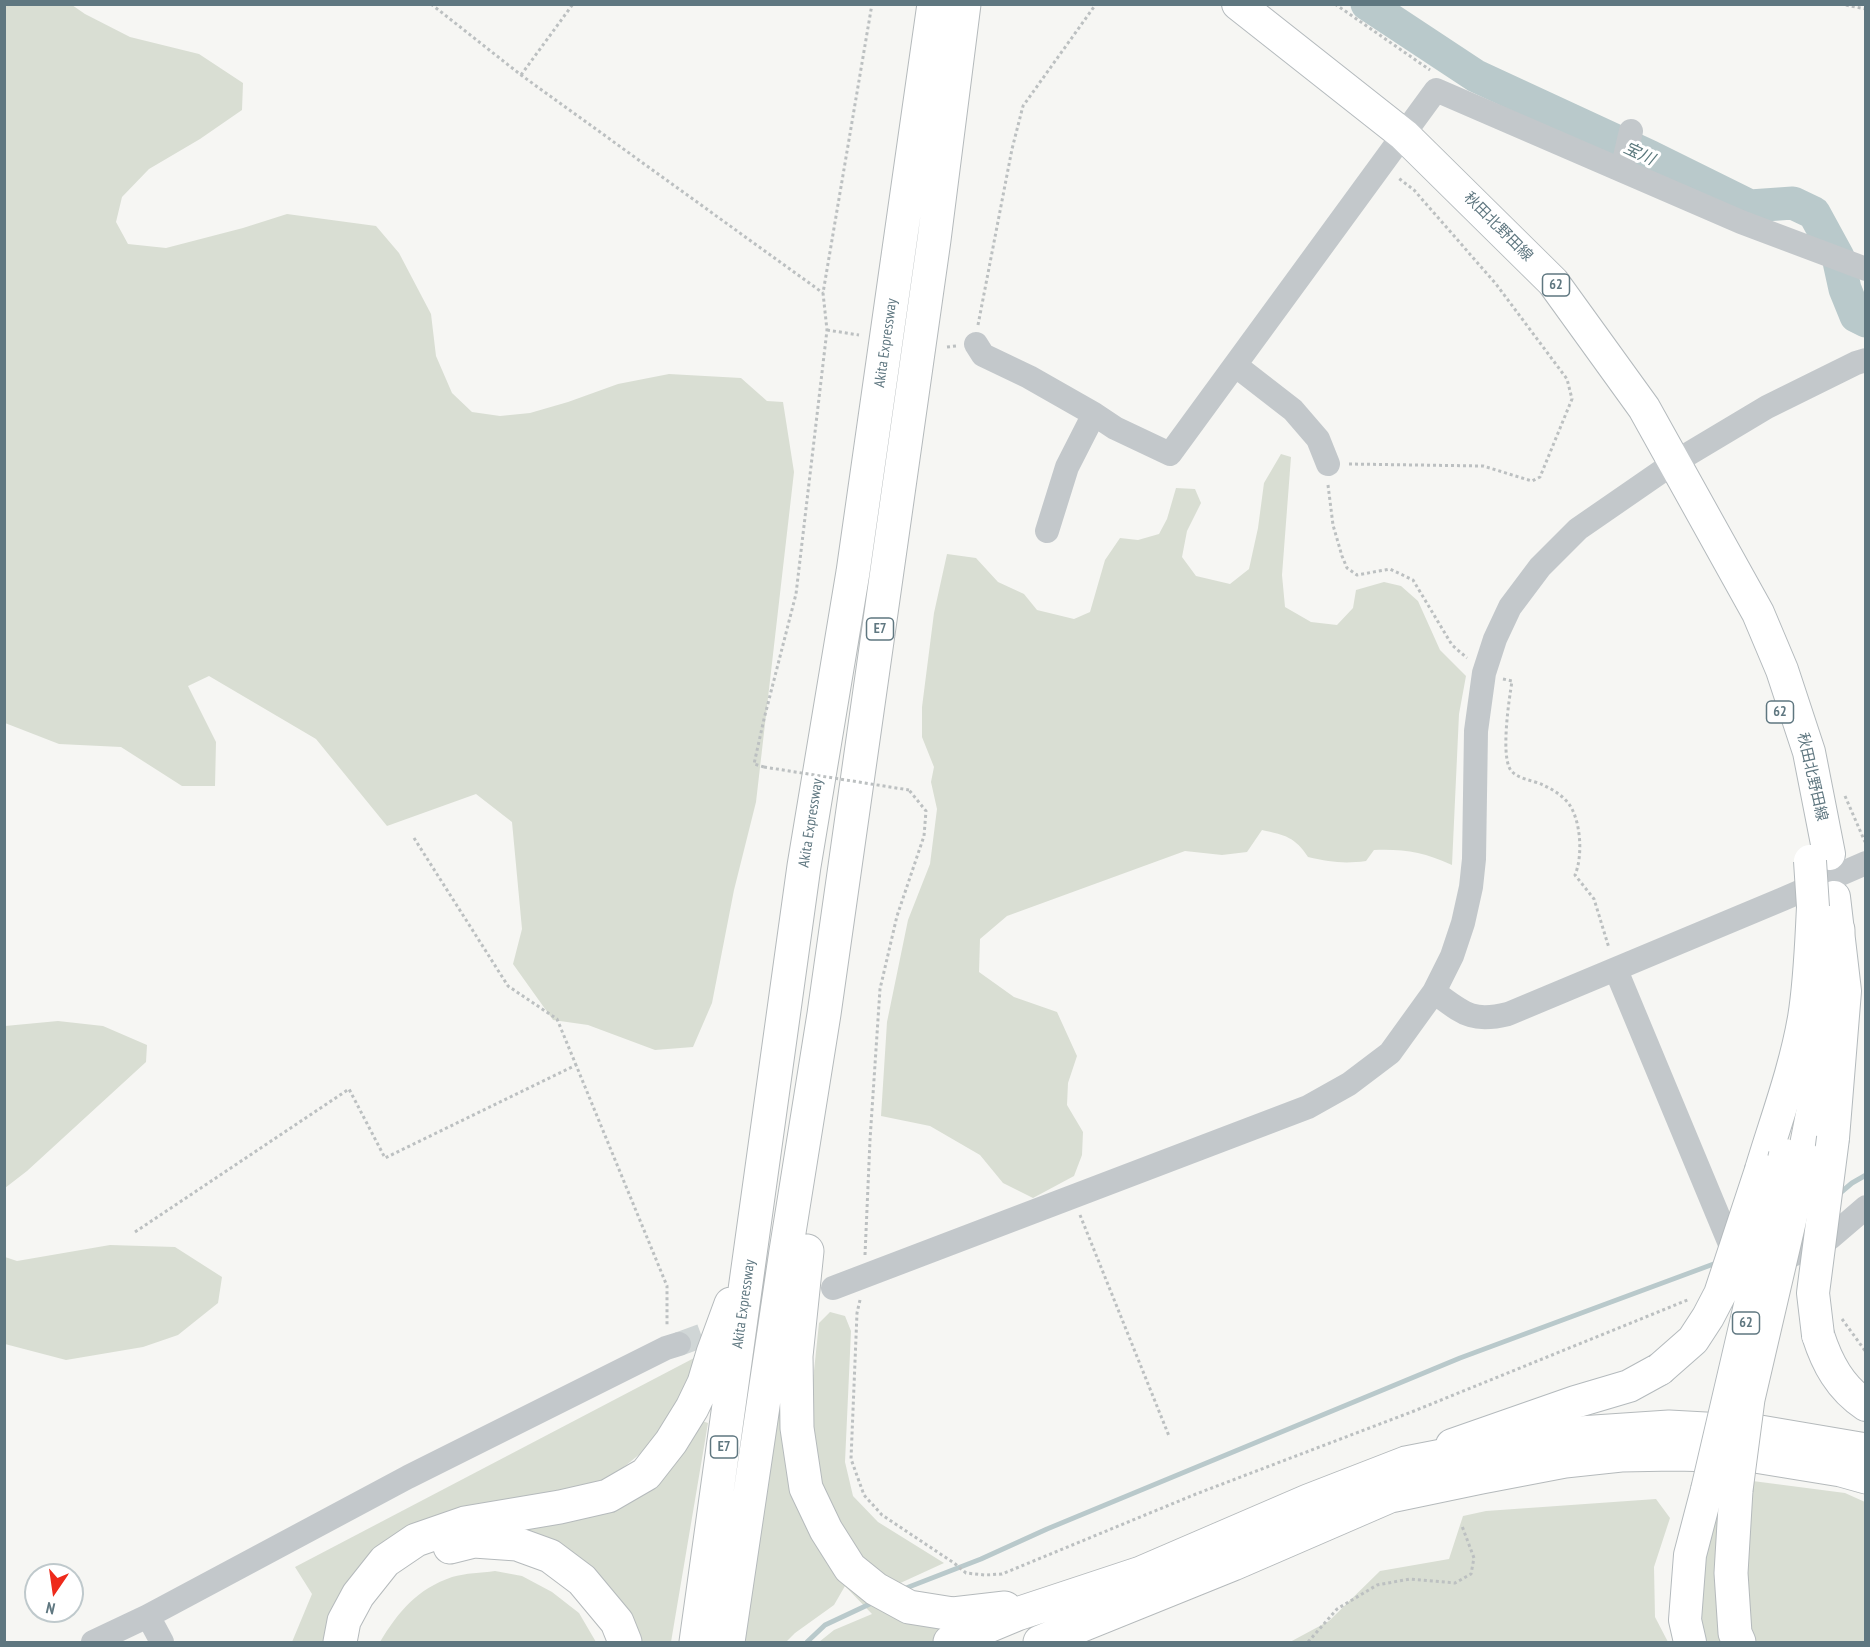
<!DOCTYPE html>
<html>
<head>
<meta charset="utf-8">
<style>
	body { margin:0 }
	#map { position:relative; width:1870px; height:1647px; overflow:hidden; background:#f6f6f3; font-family:"PT Sans Narrow",sans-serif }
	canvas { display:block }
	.frame { position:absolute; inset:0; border:6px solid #5f7780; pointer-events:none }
	.north { position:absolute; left:24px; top:1563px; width:60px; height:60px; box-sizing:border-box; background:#fff; border:2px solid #bfc9cc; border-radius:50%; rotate:193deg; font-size:16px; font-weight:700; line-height:24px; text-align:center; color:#5f7780 }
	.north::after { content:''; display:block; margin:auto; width:21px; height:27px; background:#ee2a1b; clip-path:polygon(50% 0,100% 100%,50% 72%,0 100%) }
</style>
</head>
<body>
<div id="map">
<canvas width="1870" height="1647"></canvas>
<div class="frame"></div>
<div class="north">N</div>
</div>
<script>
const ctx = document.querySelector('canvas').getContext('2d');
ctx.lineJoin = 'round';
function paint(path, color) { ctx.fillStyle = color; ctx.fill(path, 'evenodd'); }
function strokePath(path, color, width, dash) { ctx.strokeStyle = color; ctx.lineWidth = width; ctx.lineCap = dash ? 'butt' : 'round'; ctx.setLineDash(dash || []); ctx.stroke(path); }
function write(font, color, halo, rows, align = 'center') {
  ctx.font = font + ' "PT Sans Narrow","Noto Sans JP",sans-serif'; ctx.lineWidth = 6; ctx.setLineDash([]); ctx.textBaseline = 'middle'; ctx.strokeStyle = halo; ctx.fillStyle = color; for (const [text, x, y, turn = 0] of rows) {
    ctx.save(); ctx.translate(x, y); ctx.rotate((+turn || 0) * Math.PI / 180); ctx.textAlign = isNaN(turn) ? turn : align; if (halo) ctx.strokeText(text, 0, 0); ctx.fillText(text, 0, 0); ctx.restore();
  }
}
paint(new Path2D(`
	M 4,5 L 72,5 L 85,14 L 130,37 L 199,54 L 243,83 L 242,110 L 200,139 L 149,169 L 122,197 L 116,222 L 128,244 L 166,248 L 243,228 L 287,214 L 376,226 L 399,253 L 431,314 L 436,356 L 452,393 L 472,412 L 500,416 L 530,413 L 568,402 L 618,384 L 669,374 L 741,378 L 767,401 L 783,402 L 794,472 L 756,802 L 734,890 L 712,1003 L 693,1047 L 655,1050 L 588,1025 L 553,1020 L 513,964 L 522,929 L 512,822 L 476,794 L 387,826 L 316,739 L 209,676 L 188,686 L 216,742 L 215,786 L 182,786 L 121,747 L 59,744 L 5,723 Z
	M 1281,454 L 1291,457 L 1282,575 L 1285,607 L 1311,622 L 1337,625 L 1353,608 L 1356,590 L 1384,582 L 1401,586 L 1418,601 L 1440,650 L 1466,676 L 1459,714 L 1452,865 C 1423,852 1405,849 1374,850 L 1366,861 C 1344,864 1330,862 1308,857 C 1295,837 1285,835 1262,830 L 1247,852 L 1222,855 L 1185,851 L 1007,916 L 980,939 L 979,972 L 1014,997 L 1057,1012 L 1077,1056 L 1068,1083 L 1067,1105 L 1083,1132 L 1082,1155 L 1074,1176 L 1033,1198 L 1003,1183 L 980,1155 L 930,1126 L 881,1116 L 887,1022 L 908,920 L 930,864 L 937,809 L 931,782 L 934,767 L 922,737 L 922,707 L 934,613 L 947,554 L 976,558 L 998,582 L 1024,594 L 1037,610 L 1074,619 L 1090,612 L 1105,560 L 1120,538 L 1138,540 L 1159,534 L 1167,519 L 1176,488 L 1195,489 L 1201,503 L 1187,531 L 1182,557 L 1196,576 L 1230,584 L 1249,569 L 1258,528 L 1264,483 Z
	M 58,1021 L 103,1026 L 147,1045 L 146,1062 L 27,1171 L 5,1188 L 5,1026 Z
	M 110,1245 L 175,1247 L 222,1277 L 218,1303 L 178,1335 L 143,1347 L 66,1360 L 5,1344 L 5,1257 L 17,1261 Z
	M 830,1312 L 845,1316 L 851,1331 L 845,1462 L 853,1496 L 878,1522 L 944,1563 L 896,1585 L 872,1568 L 846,1540 L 811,1462 L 810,1409 L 819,1323 Z
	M 782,1337 L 830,1558 L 962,1630 L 930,1642 L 819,1642 L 834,1630 L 872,1614 L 845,1586 L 834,1605 L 795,1633 L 786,1642 L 742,1642 Z
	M 696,1357 L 687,1387 L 670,1420 L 641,1453 L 613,1476 L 578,1494 L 400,1540 L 326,1642 L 292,1642 L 312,1594 L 295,1567 Z
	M 699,1420 L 708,1423 L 671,1642 L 635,1642 L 619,1611 L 485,1538 L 583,1513 Z
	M 1745,1480 L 1845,1493 L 1865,1502 L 1865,1642 L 1752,1642 L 1747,1625 Z
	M 1723,1494 L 1731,1642 L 1701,1642 L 1699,1584 L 1712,1495 Z
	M 1656,1499 L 1670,1518 L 1654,1567 L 1655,1617 L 1668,1642 L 1290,1642 L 1329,1621 L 1380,1571 L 1449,1559 L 1463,1516 L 1486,1511 Z
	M 495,1571 L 522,1576 L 552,1592 L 579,1613 L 596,1642 L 380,1642 C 398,1612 417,1589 452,1577 C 466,1573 481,1573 495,1571 Z`), '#d9ded3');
strokePath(new Path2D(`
	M 1839,1194 L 1852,1183 L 1866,1175
	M 901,1590 L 981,1559 L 1047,1529 L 1460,1358 L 1719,1262
	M 807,1642 L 825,1625 L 874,1602`), '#b9c9cb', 5);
strokePath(new Path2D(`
	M 1367,4 L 1476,76 L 1651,157 L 1750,206 L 1793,203 L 1814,213 L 1838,257 L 1845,289 L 1856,316 L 1866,321`), '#b9c9cb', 33);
strokePath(new Path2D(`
	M 679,1344 L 791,1303`), '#d0d6d6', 24, [24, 12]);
const major = new Path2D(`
	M 1238,4 L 1404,135 L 1553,282 L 1644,408 L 1758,613 L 1782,670 L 1809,752 L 1829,854
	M 1833,1138 L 1845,991 L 1834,897
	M 1761,1170 C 1776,1120 1795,1070 1804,1018 C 1810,981 1811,945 1813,907
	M 1818,1335 C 1827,1363 1840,1388 1866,1405
	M 1452,1445 L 1575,1402 L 1629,1386 L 1660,1369
	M 1690,1642 L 1685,1620 L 1690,1555 L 1707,1490`);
const highway = new Path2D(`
	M 1804,1158 C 1819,1082 1833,1007 1838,930
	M 807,1251 L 796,1356 L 797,1428 L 806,1488 L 826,1530 L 850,1568 L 876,1589 L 909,1607 L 953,1614 L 1005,1608
	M 1736,1490 L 1731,1573 L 1735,1633 L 1739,1642
	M 450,1547 L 474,1541 L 517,1544 L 550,1556 L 582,1580 L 617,1622 L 625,1642
	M 340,1642 L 344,1621 L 358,1595 L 385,1561 L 416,1540 L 465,1523 L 560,1507 L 608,1496 L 646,1474 L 671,1442 L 692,1408 L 704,1383 L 713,1353 L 731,1304
	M 696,1642 L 804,866 L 853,572 L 934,4
	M 728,1642 L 786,1251 L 824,1014 L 934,240 L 964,4
	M 950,1642 L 1017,1614 L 1141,1573 L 1308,1501 L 1406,1463 L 1550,1435 L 1669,1427 L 1760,1432 L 1866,1450
	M 1040,1642 L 1233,1564 L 1390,1496 L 1481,1477 L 1565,1461 L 1621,1455 L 1675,1454 L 1755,1456 L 1841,1470 L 1866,1477`);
strokePath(major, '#b4babd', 34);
strokePath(highway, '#b5babc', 35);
strokePath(new Path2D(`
	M 431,4 L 521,75 L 823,293
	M 1335,4 L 1430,70
	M 1840,4 L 1866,9
	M 521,75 L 573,4
	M 978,325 L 1012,149 L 1023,106 L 1096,4
	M 827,330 L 859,335
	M 947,347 L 956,346
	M 1349,464 L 1483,466 L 1532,481 L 1540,477 L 1572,399 L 1567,379 L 1496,284 L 1414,190 L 1397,177
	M 1328,485 L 1333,525 L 1342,556 L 1347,568 L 1357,575 L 1390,569 L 1413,580 L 1452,645 L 1467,658
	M 1503,679 L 1512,681 C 1509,700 1501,753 1510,769 C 1516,779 1533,780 1543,785 C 1552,789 1562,795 1569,804 C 1581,821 1583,856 1575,875 L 1594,899 L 1609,948
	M 764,767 L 754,764 L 764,719 L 796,594 L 827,330 L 823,293 L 872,4
	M 1845,796 L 1865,842
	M 414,838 L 508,986 L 557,1019 L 576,1065
	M 1080,1215 L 1169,1436
	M 135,1232 L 349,1089 L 385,1158 L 576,1065 L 667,1286 L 667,1325
	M 865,1255 L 870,1140 L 880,989 L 897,916 L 924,836 L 926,811 L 909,790
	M 860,1300 L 857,1313 L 851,1459 L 864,1495 L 882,1515 L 954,1563 L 966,1573 L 985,1575 L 1002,1574 L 1196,1494 L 1414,1411 L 1690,1299
	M 1842,1319 L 1866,1352
	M 1308,1642 L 1337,1609 L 1377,1585 L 1410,1579 L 1455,1583 L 1471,1574 L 1474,1558 L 1462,1526`), '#bcc0c1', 3, [3, 3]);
strokePath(new Path2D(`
	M 1622,170 L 1631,131
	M 976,344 L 983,355 L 1029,377 L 1094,414 L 1115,428 L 1170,454 L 1436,90 L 1741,222 L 1866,269
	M 1235,365 L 1293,410 L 1318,439 L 1328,464
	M 1047,531 L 1067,467 L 1094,414
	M 1616,970 L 1737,1261
	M 1434,992 C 1463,1013 1471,1023 1508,1014 L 1783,899 L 1866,863
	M 1770,1265 L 1830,1238 L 1866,1207
	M 833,1288 L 1308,1107 L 1349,1084 L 1390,1053 L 1434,992 L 1452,956 L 1463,923 L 1471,887 L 1474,859 L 1476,731 L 1484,673 L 1495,639 L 1510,607 L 1540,567 L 1578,529 L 1675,462 L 1767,407 L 1856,363 L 1866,360
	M 148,1616 L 162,1642
	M 93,1642 L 148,1616 L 408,1477 L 666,1348 L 679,1344`), '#c3c8cb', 24);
strokePath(major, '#fff', 32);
strokePath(highway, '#fff', 33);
const majorBridge = new Path2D(`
	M 1810,861 L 1813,907
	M 1818,1335 L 1813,1293 L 1833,1138
	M 1660,1369 L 1693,1340 L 1708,1317 L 1720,1294 L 1761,1170
	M 1707,1490 L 1785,1155`);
const highwayBridge = new Path2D(`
	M 1736,1490 L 1748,1399 L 1804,1158`);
strokePath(majorBridge, '#b4babd', 34, []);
strokePath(highwayBridge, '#b5babc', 35, []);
strokePath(new Path2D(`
	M 764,767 L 909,790`), '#bcc0c1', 3, [3, 3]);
strokePath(majorBridge, '#fff', 32);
strokePath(highwayBridge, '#fff', 33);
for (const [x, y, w] of [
	[1556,285,27],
	[880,629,27],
	[1780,712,27],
	[1746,1323,27],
	[724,1447,27]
]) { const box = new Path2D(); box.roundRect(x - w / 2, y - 11, w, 22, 4.5); ctx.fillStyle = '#fff'; ctx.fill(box); strokePath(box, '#5f7780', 1.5); }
write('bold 14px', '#5f7780', null, [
	["62",1556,285],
	["E7",880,629],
	["62",1780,712],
	["62",1746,1323],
	["E7",724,1447]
]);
write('15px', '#5f7780', '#fff', [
	["秋田北野田線",1498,227,45],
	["Akita Expressway",886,343,-82],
	["秋田北野田線",1812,777,77],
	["Akita Expressway",811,823,-81],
	["Akita Expressway",744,1304,-82]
]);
write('italic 16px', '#5a787c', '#fff', [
	["宝川",1639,154,25]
]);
</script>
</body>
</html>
